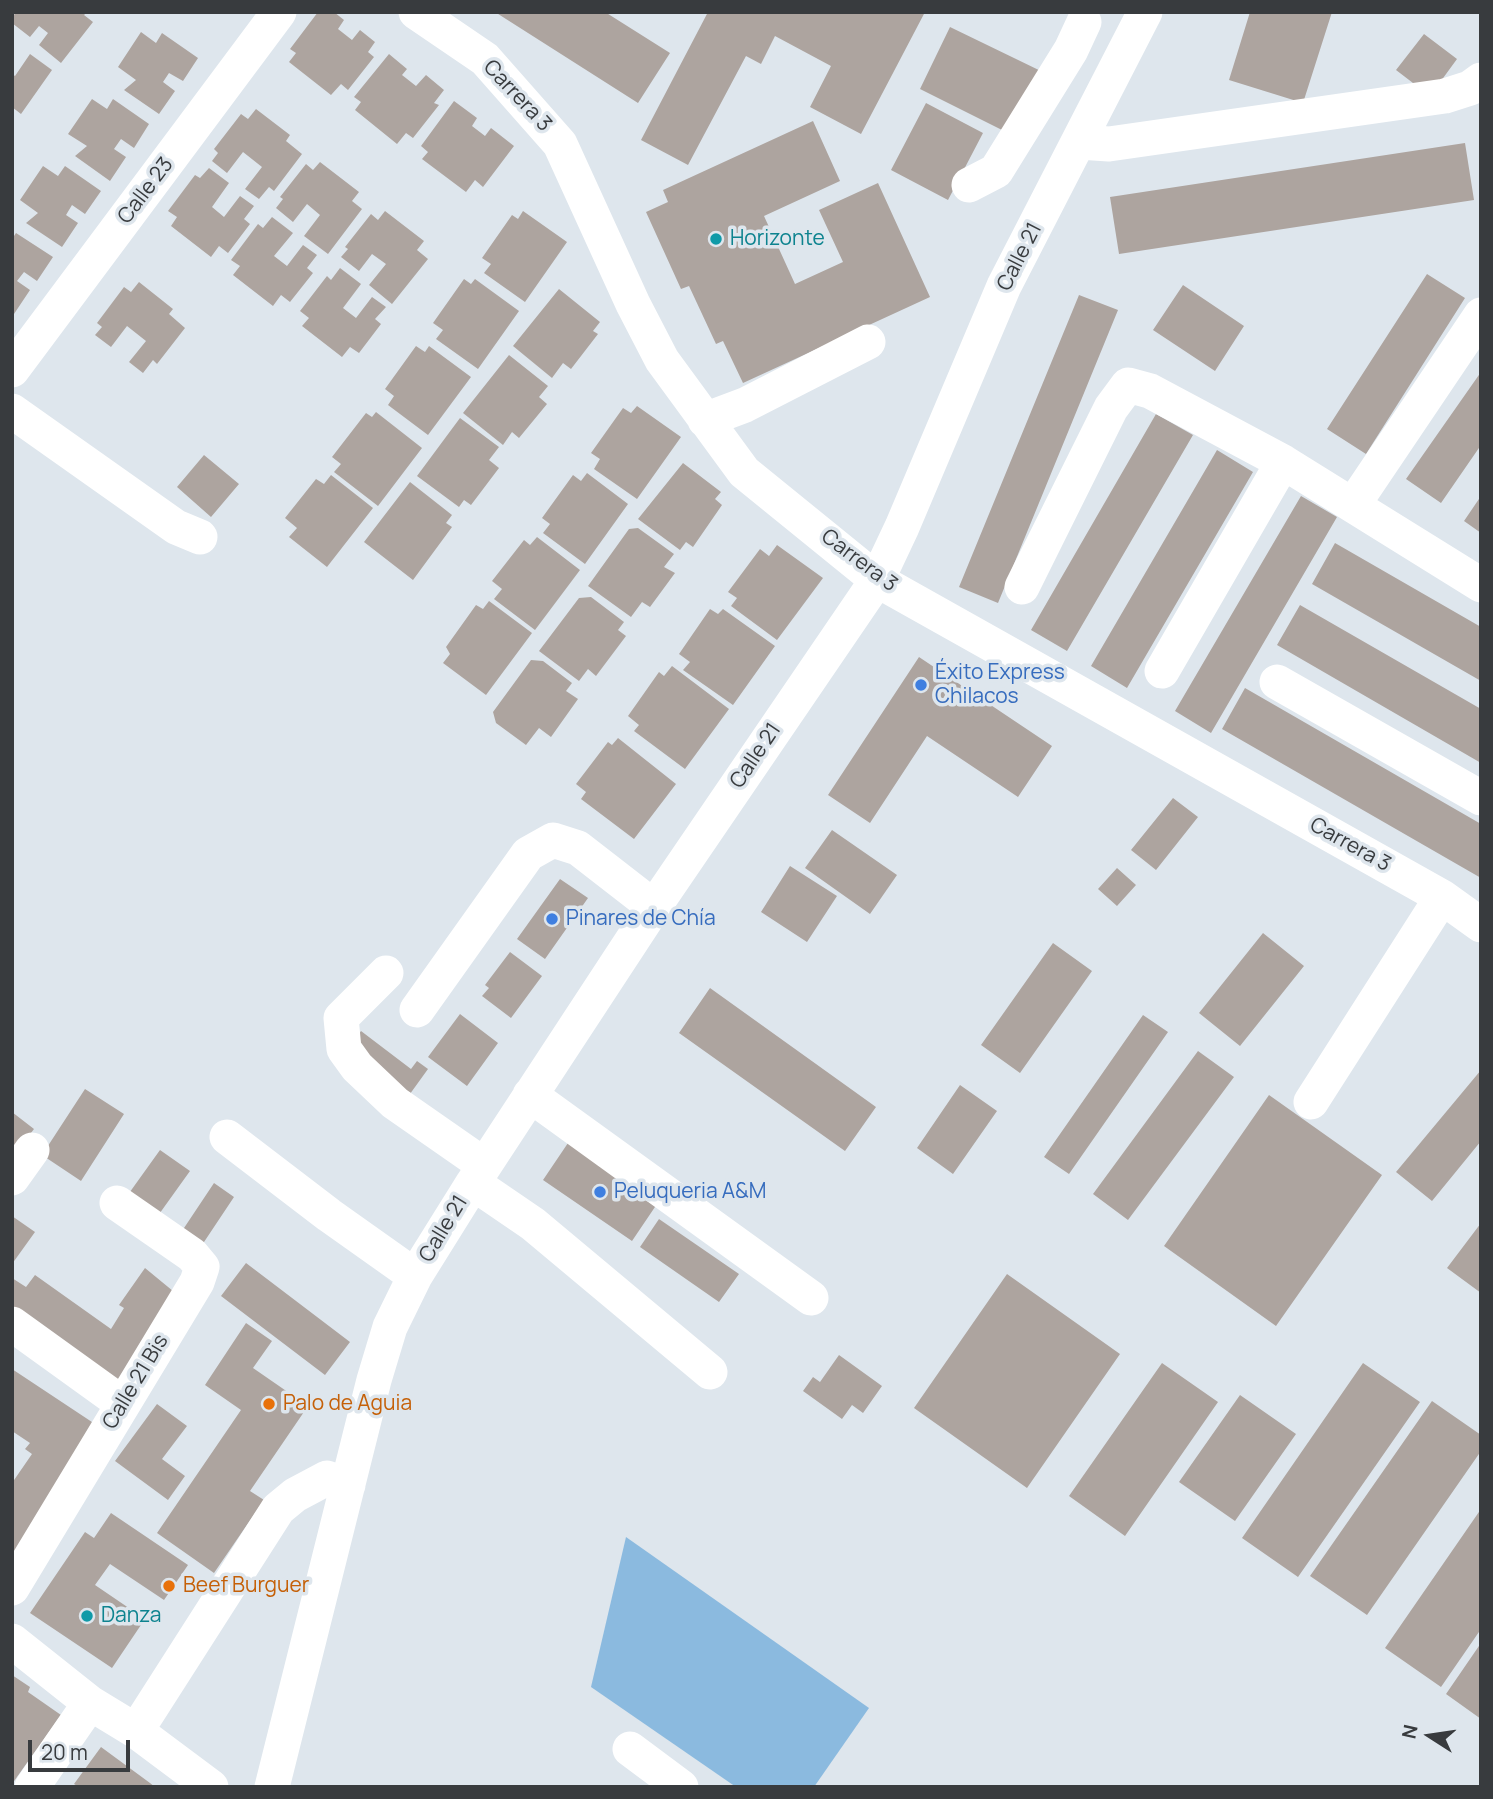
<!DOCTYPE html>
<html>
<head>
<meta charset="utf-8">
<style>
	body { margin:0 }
	#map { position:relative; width:1493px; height:1799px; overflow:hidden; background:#dee6ed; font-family:Manrope,sans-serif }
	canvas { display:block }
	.frame { position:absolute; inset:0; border:14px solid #383b3e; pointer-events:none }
	.north { position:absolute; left:1395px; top:1701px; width:70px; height:70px; -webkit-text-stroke:5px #dee6ed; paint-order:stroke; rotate:282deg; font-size:19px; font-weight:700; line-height:28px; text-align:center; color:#383b3e }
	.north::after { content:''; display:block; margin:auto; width:24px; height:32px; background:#383b3e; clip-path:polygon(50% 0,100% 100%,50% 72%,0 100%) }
	.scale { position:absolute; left:28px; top:1740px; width:102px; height:32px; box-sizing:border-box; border:4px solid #383b3e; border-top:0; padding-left:9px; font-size:21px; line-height:24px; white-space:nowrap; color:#383b3e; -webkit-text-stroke:5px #dee6ed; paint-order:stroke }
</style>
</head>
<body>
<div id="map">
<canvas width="1493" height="1799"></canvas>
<div class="frame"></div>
<div class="north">N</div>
<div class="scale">20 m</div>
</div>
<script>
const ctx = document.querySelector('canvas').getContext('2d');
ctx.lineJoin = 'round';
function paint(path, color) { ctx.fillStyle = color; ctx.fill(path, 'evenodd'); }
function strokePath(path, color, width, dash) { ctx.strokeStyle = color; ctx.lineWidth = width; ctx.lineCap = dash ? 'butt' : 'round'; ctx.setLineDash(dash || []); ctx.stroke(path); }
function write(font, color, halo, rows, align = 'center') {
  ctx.font = font + ' Manrope,sans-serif'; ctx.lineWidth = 7; ctx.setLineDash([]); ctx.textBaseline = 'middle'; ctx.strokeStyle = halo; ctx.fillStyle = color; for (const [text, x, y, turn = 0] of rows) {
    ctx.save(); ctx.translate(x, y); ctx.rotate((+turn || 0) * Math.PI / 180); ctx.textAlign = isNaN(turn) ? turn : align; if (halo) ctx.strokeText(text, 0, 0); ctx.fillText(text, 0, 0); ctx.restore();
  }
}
paint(new Path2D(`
	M 626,1537 L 869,1708 L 814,1787 L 736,1787 L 591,1687 Z`), '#8bbadf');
paint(new Path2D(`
	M 15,12 L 87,12 L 84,15 L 93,22 L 61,63 L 39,45 L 48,33 L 39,26 L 30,37 L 12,23 Z
	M 318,12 L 334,12 L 344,20 L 338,29 L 352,40 L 360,30 L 375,42 L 368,52 L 374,57 L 348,90 L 341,84 L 331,95 L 289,62 L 296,53 L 290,49 Z
	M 495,12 L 605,12 L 670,53 L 638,103 Z
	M 708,12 L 925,12 L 861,134 L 810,107 L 831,66 L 775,36 L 761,64 L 746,56 L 688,165 L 641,140 Z
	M 1250,12 L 1332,12 L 1303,103 L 1229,80 Z
	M 950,27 L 1047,74 L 1016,137 L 920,89 Z
	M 141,32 L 156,43 L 162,33 L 198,58 L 183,81 L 169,73 L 163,82 L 175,91 L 159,114 L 124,90 L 136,80 L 118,67 Z
	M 1424,34 L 1457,59 L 1430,96 L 1396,70 Z
	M 30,54 L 52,70 L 21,114 L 12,107 L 12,74 L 15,76 Z
	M 389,54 L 407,69 L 402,75 L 416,86 L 426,75 L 444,90 L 434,103 L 439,105 L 413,138 L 406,133 L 397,144 L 355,110 L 361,102 L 354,97 Z
	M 92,99 L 107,109 L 113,99 L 149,124 L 134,148 L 121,139 L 114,149 L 126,157 L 110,181 L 75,156 L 87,146 L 68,134 Z
	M 454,101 L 477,118 L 472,126 L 485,136 L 491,128 L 514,146 L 483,187 L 475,180 L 466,192 L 422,159 L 428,152 L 421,146 Z
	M 926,103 L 983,133 L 948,200 L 891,170 Z
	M 256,109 L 290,135 L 286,141 L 302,154 L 274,191 L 269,187 L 259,199 L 245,189 L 262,167 L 243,152 L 227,173 L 212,161 L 218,153 L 214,149 L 241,114 L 248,119 Z
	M 813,121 L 840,181 L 764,216 L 795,284 L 843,262 L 819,210 L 878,183 L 930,297 L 743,383 L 723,341 L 716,344 L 689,286 L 681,289 L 646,212 L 668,202 L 663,190 Z
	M 1465,143 L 1474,200 L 1119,254 L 1110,197 Z
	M 320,162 L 359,192 L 352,201 L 362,209 L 328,254 L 304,236 L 320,215 L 307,204 L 293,222 L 276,208 L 283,199 L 280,197 L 306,164 L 313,170 Z
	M 43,166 L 58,176 L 65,166 L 101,191 L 85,214 L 72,205 L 66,215 L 78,223 L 62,247 L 26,223 L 38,213 L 20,200 Z
	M 209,168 L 229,183 L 212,207 L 224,217 L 240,196 L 254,206 L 244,219 L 250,224 L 228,253 L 219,246 L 211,257 L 171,226 L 177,217 L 168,211 L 195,175 L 200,178 Z
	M 385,211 L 424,241 L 417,250 L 428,259 L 392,304 L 369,285 L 386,264 L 372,254 L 359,271 L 341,257 L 348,249 L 345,247 L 371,214 L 378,220 Z
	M 523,211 L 567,242 L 525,302 L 484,273 L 491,264 L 482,258 L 512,215 L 518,219 Z
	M 272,217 L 293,233 L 274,256 L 287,266 L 303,245 L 317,255 L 307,268 L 313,273 L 290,302 L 281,295 L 273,306 L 233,275 L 240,266 L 231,260 L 258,224 L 263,228 Z
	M 16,233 L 53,257 L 37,281 L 24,272 L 17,281 L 30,290 L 14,314 L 12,312 L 12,239 Z
	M 340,268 L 361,284 L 343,308 L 356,318 L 372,297 L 386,307 L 375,319 L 381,324 L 359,353 L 350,347 L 342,357 L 302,326 L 309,318 L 300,311 L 327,276 L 331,280 Z
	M 1427,274 L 1465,298 L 1366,454 L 1327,429 Z
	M 464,279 L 471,284 L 475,279 L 519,311 L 478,369 L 436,339 L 443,330 L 433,323 Z
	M 139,282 L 173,309 L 169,314 L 185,328 L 157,364 L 153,360 L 143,373 L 129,362 L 146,341 L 127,326 L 111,347 L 95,335 L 102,327 L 97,323 L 124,287 L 131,292 Z
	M 1183,285 L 1244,326 L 1215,371 L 1153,330 Z
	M 559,289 L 600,322 L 593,331 L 598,334 L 571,369 L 563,363 L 552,378 L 513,346 Z
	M 1079,295 L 1118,310 L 998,603 L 959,587 Z
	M 416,346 L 425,352 L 429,346 L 471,377 L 428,435 L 388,405 L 394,396 L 385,389 Z
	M 509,355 L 548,386 L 539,397 L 547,404 L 519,438 L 512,432 L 503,445 L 463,413 Z
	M 1481,372 L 1481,445 L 1441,503 L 1406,479 Z
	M 637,406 L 681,437 L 637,499 L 594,469 L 600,459 L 591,453 L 623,408 L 631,413 Z
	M 376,412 L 422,448 L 378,506 L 334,472 L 341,464 L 332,457 L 366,413 L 372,417 Z
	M 1156,414 L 1193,435 L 1067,651 L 1031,630 Z
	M 460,418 L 499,447 L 489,460 L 499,468 L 471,505 L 464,500 L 459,507 L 417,476 Z
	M 1217,450 L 1253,472 L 1127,688 L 1091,666 Z
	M 204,455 L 239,484 L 211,517 L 177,487 Z
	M 683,463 L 721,492 L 715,499 L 722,505 L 693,547 L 686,542 L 680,550 L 638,519 Z
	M 587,473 L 628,504 L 585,564 L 543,533 L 550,524 L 542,518 L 573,475 L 581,481 Z
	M 331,475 L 373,508 L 327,567 L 289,537 L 297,528 L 285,518 L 316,479 L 324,484 Z
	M 410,482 L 452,515 L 446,523 L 452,527 L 413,580 L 364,542 Z
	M 1301,496 L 1337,517 L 1211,733 L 1175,711 Z
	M 1481,496 L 1481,533 L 1464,521 Z
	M 638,528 L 674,554 L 664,567 L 675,573 L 650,607 L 642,602 L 631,617 L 588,586 L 629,529 Z
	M 537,537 L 580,570 L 535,630 L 494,599 L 502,589 L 492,581 L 524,540 L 530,545 Z
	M 1335,543 L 1481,627 L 1481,681 L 1312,584 Z
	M 777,545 L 823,578 L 777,640 L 731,606 L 737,598 L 728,592 L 760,549 L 769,556 Z
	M 591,597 L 624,622 L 618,630 L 626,636 L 596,676 L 588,669 L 579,681 L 539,651 L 579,598 Z
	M 489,601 L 532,633 L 486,695 L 443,663 L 450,654 L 446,647 L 476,605 L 483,609 Z
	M 1300,605 L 1481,709 L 1481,763 L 1277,645 Z
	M 710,609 L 718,614 L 723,609 L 775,646 L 733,705 L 683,670 L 690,662 L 679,654 Z
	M 919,657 L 1052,746 L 1018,797 L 927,736 L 870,823 L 828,795 Z
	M 531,660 L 543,661 L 572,683 L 566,691 L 578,699 L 551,737 L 539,728 L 526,745 L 496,723 L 493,712 Z
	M 672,666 L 729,709 L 685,769 L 634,731 L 639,725 L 628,716 L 659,672 L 664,676 Z
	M 1245,688 L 1481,824 L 1481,878 L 1222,729 Z
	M 618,738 L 676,784 L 634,839 L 581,799 L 586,792 L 576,784 L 608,742 L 612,745 Z
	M 1173,798 L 1198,817 L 1156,870 L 1131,850 Z
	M 832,830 L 897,875 L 870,914 L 805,868 Z
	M 790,866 L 837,896 L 807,942 L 761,912 Z
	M 1117,868 L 1136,885 L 1117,906 L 1098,889 Z
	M 560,879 L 588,898 L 545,959 L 517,939 Z
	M 1263,933 L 1304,966 L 1240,1046 L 1199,1013 Z
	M 1053,943 L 1092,971 L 1020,1073 L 981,1045 Z
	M 510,952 L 542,976 L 511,1018 L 482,996 L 489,988 L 485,985 Z
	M 710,988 L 876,1107 L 845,1151 L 679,1033 Z
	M 460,1014 L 498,1043 L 467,1086 L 428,1057 Z
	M 1143,1015 L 1168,1032 L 1069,1174 L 1044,1157 Z
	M 361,1031 L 411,1069 L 417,1061 L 428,1069 L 402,1105 L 346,1052 Z
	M 1198,1051 L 1234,1077 L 1128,1220 L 1093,1194 Z
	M 1481,1070 L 1481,1141 L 1432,1201 L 1396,1172 Z
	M 960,1085 L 997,1111 L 953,1174 L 917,1148 Z
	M 85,1089 L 124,1114 L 81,1181 L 42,1155 Z
	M 1269,1095 L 1382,1175 L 1276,1326 L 1164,1246 Z
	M 12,1112 L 34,1129 L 12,1158 Z
	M 568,1143 L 657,1204 L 632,1241 L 543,1180 Z
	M 160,1150 L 190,1171 L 152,1224 L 122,1203 Z
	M 214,1183 L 234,1197 L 196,1254 L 176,1240 Z
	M 12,1216 L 35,1232 L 12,1264 Z
	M 659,1219 L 739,1274 L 719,1302 L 640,1247 Z
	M 1481,1223 L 1481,1293 L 1447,1268 Z
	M 246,1263 L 350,1342 L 325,1375 L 221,1296 Z
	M 145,1268 L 179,1296 L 115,1387 L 12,1314 L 12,1278 L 26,1287 L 35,1275 L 111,1329 L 124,1308 L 119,1305 Z
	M 1007,1274 L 1120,1354 L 1027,1488 L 914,1408 Z
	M 246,1323 L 272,1341 L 253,1368 L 308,1406 L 250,1491 L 264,1500 L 214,1573 L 157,1533 L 241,1410 L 205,1385 Z
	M 839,1355 L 882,1386 L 863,1413 L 852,1405 L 842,1419 L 803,1391 L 813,1377 L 820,1382 Z
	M 1162,1363 L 1218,1402 L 1125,1536 L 1069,1496 Z
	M 1363,1363 L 1420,1402 L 1298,1577 L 1242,1538 Z
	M 12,1369 L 101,1428 L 12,1567 L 12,1483 L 32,1454 L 25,1449 L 30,1443 L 12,1431 Z
	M 1240,1395 L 1296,1434 L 1235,1521 L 1179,1482 Z
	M 1432,1401 L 1481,1435 L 1481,1451 L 1367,1615 L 1310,1576 Z
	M 157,1404 L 187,1426 L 162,1459 L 185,1476 L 168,1500 L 115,1461 Z
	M 1481,1509 L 1481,1629 L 1441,1687 L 1385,1648 Z
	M 111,1513 L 188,1565 L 164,1600 L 110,1564 L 95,1585 L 145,1619 L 112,1668 L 30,1613 L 85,1532 L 94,1538 Z
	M 1481,1643 L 1481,1719 L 1446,1694 Z
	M 12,1675 L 30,1687 L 28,1692 L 61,1715 L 12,1784 Z
	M 101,1747 L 150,1783 L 155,1787 L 79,1787 L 74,1784 Z`), '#ada49f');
strokePath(new Path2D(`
	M 416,12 L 485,59 L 560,144 L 633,304 L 662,360 L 744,472 L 877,580 L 1442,897 L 1481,925
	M 1079,142 L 1109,144 L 1445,96 L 1470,88 L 1481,80
	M 969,185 L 996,171 L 1071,50 L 1084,22
	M 12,370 L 279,12
	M 12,411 L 176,527 L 200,537
	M 705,420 L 745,405 L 868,342
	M 1353,505 L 1481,315
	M 1022,587 L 1111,408 L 1128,385 L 1150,391 L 1283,462 L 1481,585
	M 1162,671 L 1283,462
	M 1277,682 L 1481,798
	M 386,973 L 341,1018 L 344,1049 L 357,1067 L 395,1103 L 484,1165
	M 417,1010 L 528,854 L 553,840 L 578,848 L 654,907
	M 530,1095 L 811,1298
	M 1311,1102 L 1442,897
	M 227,1137 L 329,1215 L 415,1276
	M 12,1178 L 32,1150
	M 473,1183 L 533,1224 L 710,1372
	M 12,1324 L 123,1404
	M 12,1588 L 197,1282 L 202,1267 L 192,1255 L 117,1203
	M 12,1641 L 90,1703 L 136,1731 L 211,1787
	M 136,1731 L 278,1509 L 295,1495 L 327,1478 L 348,1485
	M 630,1749 L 681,1787
	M 32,1787 L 90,1703
	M 272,1787 L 374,1380 L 390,1327 L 415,1276 L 473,1183 L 654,907 L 877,580 L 902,527 L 1004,286 L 1145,12`), '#fff', 35);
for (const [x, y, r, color] of [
	[716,239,7,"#0f9aa8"],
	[921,685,7,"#3f7fe0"],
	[552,919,7,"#3f7fe0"],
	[600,1192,7,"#3f7fe0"],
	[269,1404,7,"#e8710a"],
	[169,1586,7,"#e8710a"],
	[87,1616,7,"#0f9aa8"]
]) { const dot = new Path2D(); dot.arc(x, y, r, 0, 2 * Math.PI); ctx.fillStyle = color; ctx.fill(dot); strokePath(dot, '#dee6ed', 2.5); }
write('21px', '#383b3e', '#dee6ed', [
	["Carrera 3",517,96,47],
	["Calle 23",146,191,-53],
	["Calle 21",1020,257,-63],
	["Carrera 3",859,561,37],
	["Calle 21",756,756,-56],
	["Carrera 3",1350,845,29],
	["Calle 21",444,1229,-59],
	["Calle 21 Bis",136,1382,-59]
]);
write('21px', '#0d838f', '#dee6ed', [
	["Horizonte",730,239],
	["Danza",101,1616]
], 'left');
write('21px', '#366cbe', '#dee6ed', [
	["Éxito Express",935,673],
	["Chilacos",935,697],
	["Pinares de Chía",566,919],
	["Peluqueria A&M",614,1192]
], 'left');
write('21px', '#c56008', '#dee6ed', [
	["Palo de Aguia",283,1404],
	["Beef Burguer",183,1586]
], 'left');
</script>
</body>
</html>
